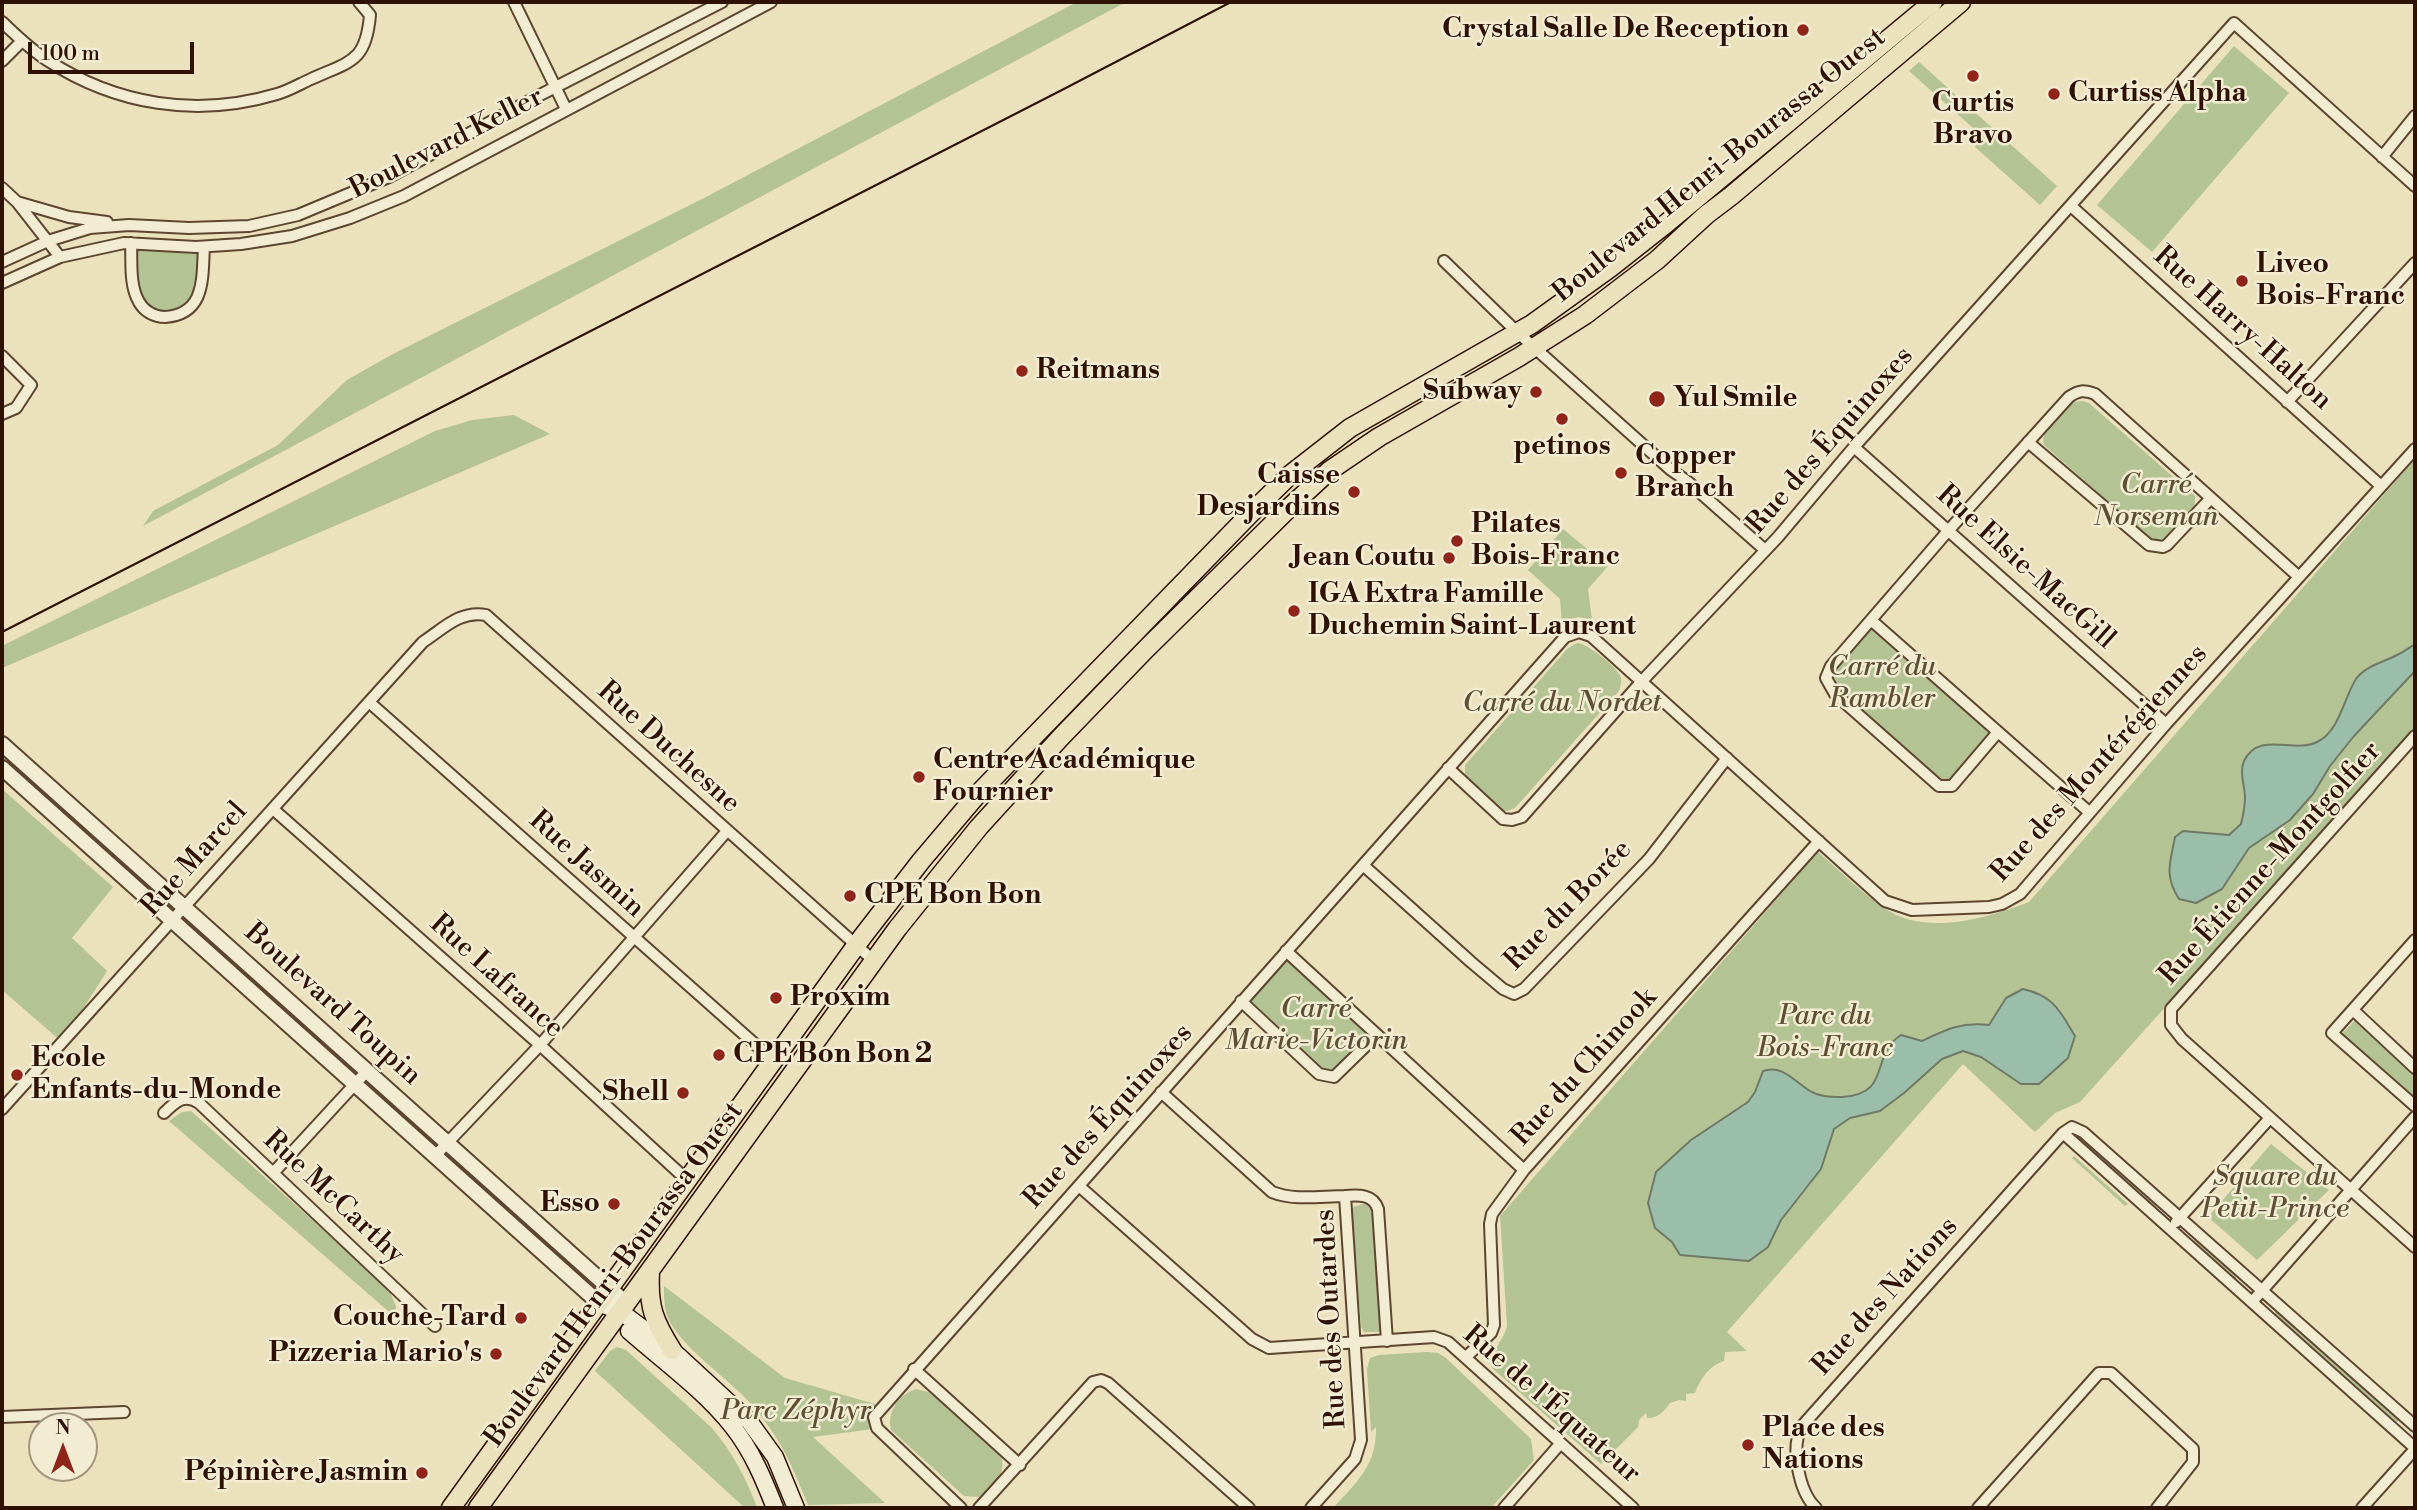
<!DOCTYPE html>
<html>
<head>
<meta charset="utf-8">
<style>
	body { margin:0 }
	#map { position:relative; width:2417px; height:1510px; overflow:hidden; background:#ebe1bc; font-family:"Libre Bodoni",serif }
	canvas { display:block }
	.frame { position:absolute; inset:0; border:4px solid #2e1100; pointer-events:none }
	.north { position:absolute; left:28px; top:1412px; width:70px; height:70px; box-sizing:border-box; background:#f2ecd3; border:2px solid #a4947f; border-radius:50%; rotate:0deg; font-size:19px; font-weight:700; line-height:28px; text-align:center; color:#2e1100 }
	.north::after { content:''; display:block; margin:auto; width:24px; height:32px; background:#8f2418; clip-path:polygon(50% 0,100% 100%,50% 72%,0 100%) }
	.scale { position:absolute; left:28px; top:42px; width:166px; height:32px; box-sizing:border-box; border:4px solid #2e1100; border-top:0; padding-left:9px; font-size:21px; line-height:24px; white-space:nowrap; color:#2e1100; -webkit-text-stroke:5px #f2ecd3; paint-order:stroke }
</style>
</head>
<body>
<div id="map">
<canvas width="2417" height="1510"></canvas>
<div class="frame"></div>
<div class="north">N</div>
<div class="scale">100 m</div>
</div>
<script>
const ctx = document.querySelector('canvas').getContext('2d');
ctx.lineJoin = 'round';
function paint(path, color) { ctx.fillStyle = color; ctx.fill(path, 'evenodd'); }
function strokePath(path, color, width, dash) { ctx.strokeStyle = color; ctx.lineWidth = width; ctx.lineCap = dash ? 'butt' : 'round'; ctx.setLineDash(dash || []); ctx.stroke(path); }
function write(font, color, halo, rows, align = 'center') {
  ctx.font = font + ' "Libre Bodoni",serif'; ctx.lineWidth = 5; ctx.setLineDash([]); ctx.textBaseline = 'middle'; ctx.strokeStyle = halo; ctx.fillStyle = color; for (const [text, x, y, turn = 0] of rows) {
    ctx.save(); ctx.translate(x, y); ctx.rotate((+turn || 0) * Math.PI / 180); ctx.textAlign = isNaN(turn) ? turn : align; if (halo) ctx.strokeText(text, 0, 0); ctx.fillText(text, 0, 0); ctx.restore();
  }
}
paint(new Path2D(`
	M 1077,2 L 1126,2 L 143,526 L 153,511 L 278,445 L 347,380 L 391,355 L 706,197 Z
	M 2234,46 L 2289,93 L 2152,252 L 2097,205 Z
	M 1919,62 L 2057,186 L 2040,205 L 1975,147 L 1982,136 L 1909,71 Z
	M 135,248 L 198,251 C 197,263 199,286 195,295 C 186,318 151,315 141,296 C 133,282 135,263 135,248 Z
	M 2082,401 L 2089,403 L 2195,496 L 2195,508 L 2163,540 L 2152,540 L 2044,445 L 2043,439 L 2045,434 L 2074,402 Z
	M 514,415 L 550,434 L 2,668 L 2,646 L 435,431 L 472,420 Z
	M 2415,459 L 2415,729 L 2080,1102 L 2055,1113 L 2035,1132 L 1963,1064 L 1727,1332 L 1747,1351 L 1725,1352 L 1724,1361 C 1710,1365 1700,1379 1695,1393 L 1686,1394 L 1686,1401 L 1679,1400 L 1670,1403 C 1664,1411 1659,1418 1647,1418 L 1646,1413 L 1639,1420 L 1638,1427 L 1601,1464 L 1492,1368 L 1490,1361 C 1494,1348 1504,1339 1507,1326 L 1500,1216 L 1818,852 C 1840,871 1861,892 1884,908 C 1926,937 1987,918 2029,902 Z
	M 1563,529 L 1608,566 L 1588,589 L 1592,620 L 1578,617 L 1562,623 L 1560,599 L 1528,570 Z
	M 1871,620 L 1998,732 L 1952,786 L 1939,786 L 1835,694 L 1826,678 Z
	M 1577,643 C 1587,643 1614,665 1619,674 C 1623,679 1621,685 1619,691 L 1515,808 L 1507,811 L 1500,810 L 1465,778 L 1465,765 L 1568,648 Z
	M 2,749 L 167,898 L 161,905 L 2,763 Z
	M 2,789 L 113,887 L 72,938 L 107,971 L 62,1042 L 2,990 Z
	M 196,924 L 351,1066 L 347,1069 L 189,931 Z
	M 1286,951 L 1376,1036 L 1334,1077 L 1319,1074 L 1241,1001 Z
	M 2355,1020 L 2415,1075 L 2415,1098 L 2413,1100 L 2341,1035 Z
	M 372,1086 L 374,1086 L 433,1137 L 432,1142 L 430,1143 L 370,1091 Z
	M 191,1111 L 389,1289 L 396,1307 L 395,1317 L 169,1121 L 182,1112 Z
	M 2088,1140 L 2160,1203 L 2153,1210 L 2082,1147 Z
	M 2271,1144 L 2329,1190 L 2257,1260 L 2208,1217 Z
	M 2074,1156 L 2128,1204 L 2125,1206 L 2072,1158 Z
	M 453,1157 L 594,1284 L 594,1285 L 591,1287 L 450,1162 Z
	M 1367,1203 L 1372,1210 L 1382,1328 L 1379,1332 L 1364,1332 L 1361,1327 L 1352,1211 L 1353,1207 Z
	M 2197,1237 L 2239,1274 L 2233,1281 L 2191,1244 Z
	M 664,1286 L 785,1378 L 875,1404 L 873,1429 L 813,1437 L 885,1503 L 808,1505 C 793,1468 783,1443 757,1411 C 733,1381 695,1359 673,1327 C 664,1315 664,1300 664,1286 Z
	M 2278,1309 L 2401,1418 L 2394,1425 L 2272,1316 Z
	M 617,1347 L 626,1350 L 712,1428 C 732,1452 747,1479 757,1508 L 745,1508 L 595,1371 L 610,1351 Z
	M 1427,1352 L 1438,1353 L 1446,1358 L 1531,1439 L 1534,1460 L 1491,1508 L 1333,1508 C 1357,1482 1377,1465 1376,1427 L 1371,1432 L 1367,1369 L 1370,1358 L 1379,1355 Z
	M 916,1389 L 929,1392 L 1001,1457 C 1007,1475 993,1484 981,1497 L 964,1496 L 891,1430 C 887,1412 898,1395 916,1389 Z`), '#b3c393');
const water = new Path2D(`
	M 2415,644 L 2415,671 L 2354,736 L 2330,766 L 2313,794 L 2290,820 L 2249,848 L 2222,889 L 2196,903 L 2179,899 C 2164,876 2170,863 2175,837 L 2183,831 L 2229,835 L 2241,824 C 2243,816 2245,806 2245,798 C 2245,786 2239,772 2244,761 C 2259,730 2294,754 2317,742 C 2340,731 2344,697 2356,679 C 2365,666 2384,662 2397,655 C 2404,652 2409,648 2415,644 Z
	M 2023,989 C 2054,996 2060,1011 2075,1036 L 2068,1058 L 2039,1084 L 2021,1084 L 1981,1057 L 1963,1051 L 1942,1059 L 1904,1093 L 1880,1111 L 1850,1118 L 1834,1129 L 1821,1169 L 1781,1220 L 1768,1247 L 1749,1261 L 1680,1255 L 1672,1242 L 1655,1228 L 1648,1203 L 1656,1172 L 1691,1140 L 1748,1102 L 1755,1092 L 1763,1071 C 1782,1064 1794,1081 1810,1091 C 1820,1097 1830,1097 1842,1097 C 1893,1094 1869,1055 1901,1035 L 1922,1041 C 1947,1029 1961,1022 1989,1025 L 2006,998 Z`);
paint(water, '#9abeaa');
strokePath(water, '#6f7966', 2);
const minor = new Path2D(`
	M 514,2 L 566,109
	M 2,22 C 16,35 30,49 47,60 C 116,105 197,118 277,94 C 288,91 300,84 311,79 C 351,61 366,62 370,15 L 359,2
	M 2,61 L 22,41
	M 2382,157 L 2415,116
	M 2,188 L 17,202 L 60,257
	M 17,202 L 69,217 L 107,222
	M 2071,206 L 2381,486
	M 131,243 C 132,261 129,285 139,302 C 144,311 154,317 165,317 C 206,314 202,278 204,247
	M 1444,261 L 1517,332 L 1671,470 L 1687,481 L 1765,550
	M 2,262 L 48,241 L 90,228 L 129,225 L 189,228 L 249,226 L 298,215 L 389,177 L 540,95 L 722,2
	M 2,283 L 60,257 L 124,243 L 196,247 L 241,244 L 292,236 L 350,218 L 404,196 L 771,2
	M 2,356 L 31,385 L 16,408 L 2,414
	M 2287,402 L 2415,263
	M 2028,442 L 2149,545 L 2163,547 L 2167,545 L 2211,498
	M 1854,447 L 2166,724
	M 1871,620 L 2089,812
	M 369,702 L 774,1061
	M 1998,732 L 1952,786 L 1939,786 L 1835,694 L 1826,678 L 1831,666 L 1948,531 L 2069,397 C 2079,390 2084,390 2095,394 L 2299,577
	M 2415,736 L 2171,1009 L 2171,1025 L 2182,1039 L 2415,1247
	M 1448,768 L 1503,819 L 1512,820 L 1522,817 L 1642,681 L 1778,537 L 1854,447 L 2234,23 L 2415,186
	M 273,809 L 540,1045 L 687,1180
	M 1363,865 L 1471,962 L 1503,989 L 1514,994 L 1524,989 L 1649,859 L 1727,758
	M 2415,940 L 2332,1033 L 2415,1106
	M 1286,951 L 1524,1170
	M 1241,1001 L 1319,1074 L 1334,1077 L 1376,1036
	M 2353,1010 L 2415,1068
	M 1161,1092 L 1272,1192 C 1294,1201 1321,1196 1345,1196
	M 2,1109 L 423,642 C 443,629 460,610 486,615 L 874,961
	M 164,1113 C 175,1102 184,1093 199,1103 L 435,1326
	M 2063,1133 L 2415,1448
	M 435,1156 L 540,1045 L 727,831
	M 274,1172 L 367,1071
	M 1079,1186 L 1252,1339 L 1269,1348 L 1434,1337 L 1448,1342 L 1633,1508
	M 2176,1222 L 2270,1118
	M 2252,1302 L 2415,1117
	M 1466,1357 L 1491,1333 L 1494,1325 L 1490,1224 L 1492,1214 L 1524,1170 L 1819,841
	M 914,1369 L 1020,1465
	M 2,1417 L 124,1412
	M 961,1508 L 877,1428 L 874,1417 L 1565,637 L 1579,632 L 1591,636 L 1885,901 L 1912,910 L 1989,907 L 2002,904 L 2020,894 L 2166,724 L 2415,449
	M 979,1508 L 1093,1382 L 1101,1380 L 1108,1383 L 1249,1508
	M 1311,1508 L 1355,1459 L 1361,1440 L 1345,1196 C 1359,1195 1373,1194 1378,1209 L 1387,1341
	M 1504,1508 L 1560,1444
	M 1816,1508 C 1799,1492 1790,1447 1802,1426 L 2063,1133 L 2072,1127 L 2083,1132 L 2415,1426
	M 1978,1508 L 2099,1373 L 2111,1373 L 2193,1449 L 2193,1462 L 2157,1508
	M 2362,1508 L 2415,1449`);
const tertiary = new Path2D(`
	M 2,744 L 627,1304
	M 2,768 L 599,1303`);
const secondary = new Path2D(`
	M 599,1303 L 621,1312 L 672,1350 L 749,1421 L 775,1457 L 796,1508
	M 629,1331 C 663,1361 705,1391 733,1427 C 752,1451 764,1480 775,1508`);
const primary = new Path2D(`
	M 650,1272 C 648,1307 654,1321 672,1350
	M 451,1508 L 863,936 L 921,861 L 976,796 L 1251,513 L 1291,474 L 1350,428 L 1532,324 L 1610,268 L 1662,227 L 1933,2
	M 478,1508 L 897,929 L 979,827 L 1061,737 L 1147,648 L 1291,506 L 1329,471 L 1379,437 L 1519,357 L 1585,315 L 1657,260 L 1706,215 L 1731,196 L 1961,2`);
strokePath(minor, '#5d452f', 14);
strokePath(tertiary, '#5d452f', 18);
strokePath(secondary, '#2e1100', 19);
strokePath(primary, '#2e1100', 21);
strokePath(minor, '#f2ecd3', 10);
strokePath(tertiary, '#f2ecd3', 14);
strokePath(secondary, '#f2ecd3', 16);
strokePath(primary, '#ebe1bc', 18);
strokePath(new Path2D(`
	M 2,632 L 1060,91 L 1231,2`), '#2e1100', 2);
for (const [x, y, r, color] of [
	[1803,30,7,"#8f2418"],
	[1973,76,7,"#8f2418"],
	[2054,94,7,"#8f2418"],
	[2242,281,7,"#8f2418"],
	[1022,371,7,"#8f2418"],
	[1536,392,7,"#8f2418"],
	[1657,399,9,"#8f2418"],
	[1562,419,7,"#8f2418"],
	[1621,473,7,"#8f2418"],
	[1354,492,7,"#8f2418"],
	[1457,541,7,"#8f2418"],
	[1449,558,7,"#8f2418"],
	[1294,611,7,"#8f2418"],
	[919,777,7,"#8f2418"],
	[850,896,7,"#8f2418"],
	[776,998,7,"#8f2418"],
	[719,1055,7,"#8f2418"],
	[17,1075,7,"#8f2418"],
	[683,1093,7,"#8f2418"],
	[614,1204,7,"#8f2418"],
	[521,1318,7,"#8f2418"],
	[496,1354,7,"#8f2418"],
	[1748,1445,7,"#8f2418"],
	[422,1473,7,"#8f2418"]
]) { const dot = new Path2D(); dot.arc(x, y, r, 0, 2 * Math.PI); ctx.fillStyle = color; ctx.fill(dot); strokePath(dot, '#f2ecd3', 2.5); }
write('bold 28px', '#2e1100', '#f2ecd3', [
	["Crystal Salle De Reception",1789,30,"right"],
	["Curtiss Alpha",2068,94],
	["Curtis",1973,104,"center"],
	["Bravo",1973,136,"center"],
	["Liveo",2256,265],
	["Bois-Franc",2256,297],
	["Reitmans",1036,371],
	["Subway",1522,392,"right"],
	["Yul Smile",1673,399],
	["petinos",1562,447,"center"],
	["Copper",1635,457],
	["Branch",1635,489],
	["Caisse",1340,476,"right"],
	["Desjardins",1340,508,"right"],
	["Pilates",1471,525],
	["Bois-Franc",1471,557],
	["Jean Coutu",1435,558,"right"],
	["IGA Extra Famille",1308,595],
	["Duchemin Saint-Laurent",1308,627],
	["Centre Académique",933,761],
	["Fournier",933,793],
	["CPE Bon Bon",864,896],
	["Proxim",790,998],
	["CPE Bon Bon 2",733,1055],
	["Ecole",31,1059],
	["Enfants-du-Monde",31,1091],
	["Shell",669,1093,"right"],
	["Esso",600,1204,"right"],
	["Couche-Tard",507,1318,"right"],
	["Pizzeria Mario's",482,1354,"right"],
	["Place des",1762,1429],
	["Nations",1762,1461],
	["Pépinière Jasmin",408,1473,"right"]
], 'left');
write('28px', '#2e1100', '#f2ecd3', [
	["Boulevard Keller",447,144,-27],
	["Boulevard Henri-Bourassa Ouest",1720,166,-39],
	["Rue Harry-Halton",2242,329,42],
	["Rue des Équinoxes",1831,441,-49],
	["Rue Elsie-MacGill",2025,568,42],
	["Rue Duchesne",668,748,42],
	["Rue des Montérégiennes",2100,764,-48],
	["Rue Marcel",195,860,-48],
	["Rue Étienne-Montgolfier",2271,864,-48],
	["Rue Jasmin",586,865,42],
	["Rue du Borée",1569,906,-46],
	["Rue Lafrance",496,977,42],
	["Boulevard Toupin",332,1005,42],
	["Rue du Chinook",1585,1068,-48],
	["Rue des Équinoxes",1109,1117,-48],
	["Rue McCarthy",333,1198,43],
	["Boulevard Henri-Bourassa Ouest",615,1275,-54],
	["Rue des Nations",1886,1297,-48],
	["Rue des Outardes",1332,1319,-93],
	["Rue de l'Équateur",1551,1405,41]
]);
write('italic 28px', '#5d4f33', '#f2ecd3', [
	["Carré",2156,486],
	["Norseman",2156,518],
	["Carré du",1882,668],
	["Rambler",1882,700],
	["Carré du Nordet",1562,704],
	["Carré",1316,1010],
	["Marie-Victorin",1316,1042],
	["Parc du",1825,1017],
	["Bois-Franc",1825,1049],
	["Square du",2275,1178],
	["Petit-Prince",2275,1210],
	["Parc Zéphyr",796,1412]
]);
</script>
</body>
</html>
